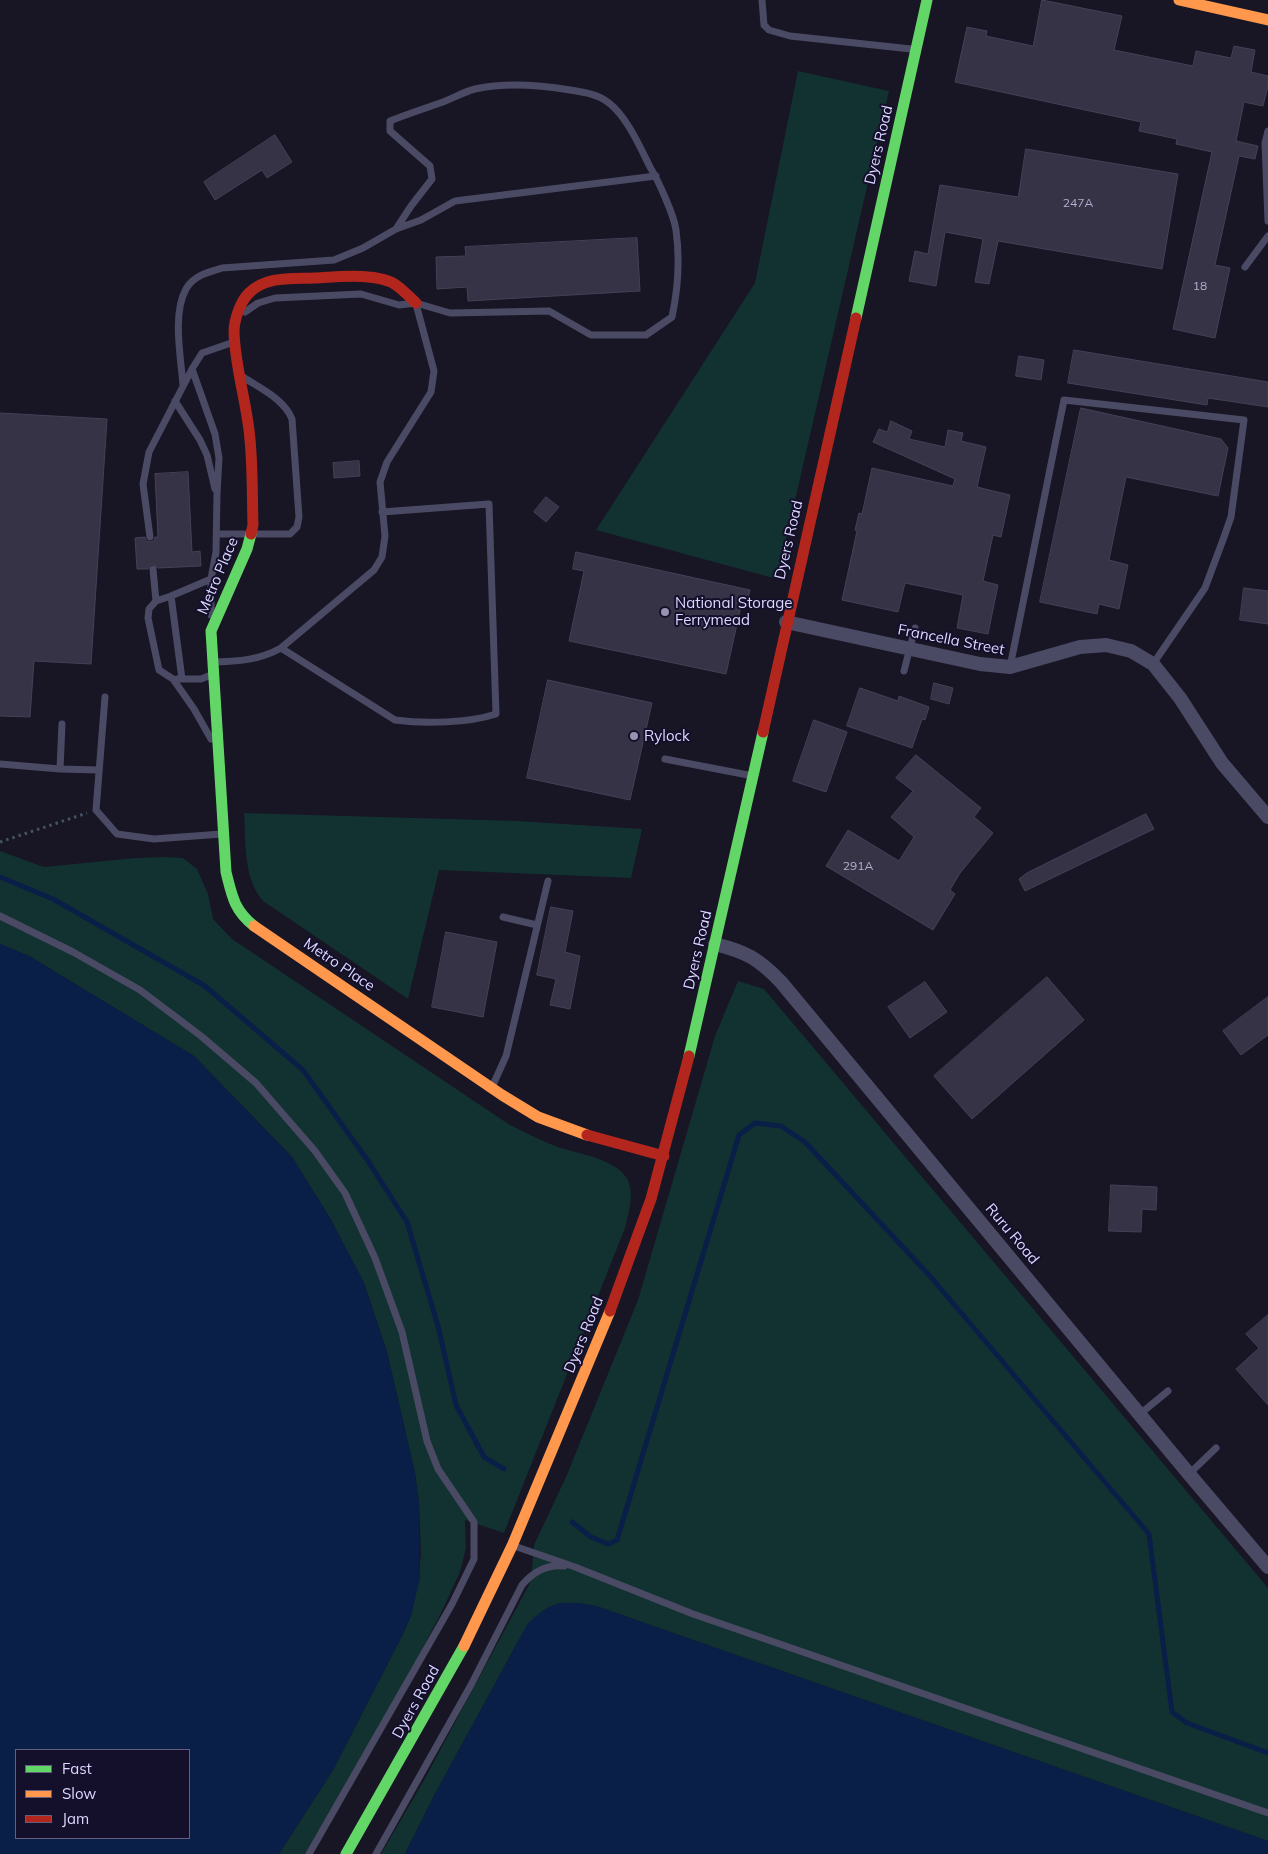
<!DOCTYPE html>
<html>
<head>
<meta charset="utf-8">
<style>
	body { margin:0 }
	#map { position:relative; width:1268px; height:1854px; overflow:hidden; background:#181524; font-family:Mulish,sans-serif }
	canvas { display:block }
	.legend { position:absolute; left:15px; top:1749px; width:175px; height:90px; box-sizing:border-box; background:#140f2a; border:1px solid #645f7f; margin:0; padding:6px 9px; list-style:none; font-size:15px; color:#dcd8ff }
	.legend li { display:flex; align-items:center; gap:10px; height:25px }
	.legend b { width:25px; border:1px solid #645f7f }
</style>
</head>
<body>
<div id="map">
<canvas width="1268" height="1854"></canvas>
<ul class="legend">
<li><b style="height:6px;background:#63d668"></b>Fast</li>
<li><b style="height:6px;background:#ff974d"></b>Slow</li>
<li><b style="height:6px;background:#b3261e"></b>Jam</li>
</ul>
</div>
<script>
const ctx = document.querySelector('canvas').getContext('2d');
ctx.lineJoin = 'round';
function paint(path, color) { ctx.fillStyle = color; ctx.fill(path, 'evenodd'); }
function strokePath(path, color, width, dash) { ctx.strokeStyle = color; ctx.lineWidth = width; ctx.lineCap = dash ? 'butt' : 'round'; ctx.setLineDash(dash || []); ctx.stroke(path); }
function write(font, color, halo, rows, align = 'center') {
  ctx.font = font + ' Mulish,sans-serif'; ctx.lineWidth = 4; ctx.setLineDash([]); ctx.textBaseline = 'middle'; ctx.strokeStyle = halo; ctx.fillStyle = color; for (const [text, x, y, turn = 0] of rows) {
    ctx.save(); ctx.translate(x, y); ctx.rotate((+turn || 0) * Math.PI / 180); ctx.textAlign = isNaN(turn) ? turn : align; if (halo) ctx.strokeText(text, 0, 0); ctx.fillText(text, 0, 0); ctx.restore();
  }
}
paint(new Path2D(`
	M 798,71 L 889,91 L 777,579 L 596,530 L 755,283 Z
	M 244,813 L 517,821 L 642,829 L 631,878 L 439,870 L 408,999 L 263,901 C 243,878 246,842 244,813 Z
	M 0,851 L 44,867 L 135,858 L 165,857 L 183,858 L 197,869 L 208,894 L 213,919 L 232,939 L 510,1125 C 525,1132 540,1140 555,1146 C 577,1154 621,1159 629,1183 C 634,1197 628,1215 625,1228 L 504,1533 L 465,1520 L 466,1548 L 460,1572 L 443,1609 L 416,1661 L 305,1854 L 279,1854 L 333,1770 L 402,1636 L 411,1616 L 421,1556 L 419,1503 L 415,1473 L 387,1352 L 364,1283 L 330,1218 L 292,1157 L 194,1056 L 29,956 L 0,944 Z
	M 738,981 L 764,989 L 1268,1588 L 1268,1841 L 596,1606 C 562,1600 552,1600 527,1625 L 436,1792 L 405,1854 L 381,1854 L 423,1782 L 531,1581 L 534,1545 L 566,1477 L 638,1300 L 715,1036 Z`), '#123131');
paint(new Path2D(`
	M 0,944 L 29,956 L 194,1056 L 292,1157 L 330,1218 L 364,1283 L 387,1352 L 415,1473 L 419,1503 L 420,1578 L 411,1616 L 402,1636 L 333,1770 L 279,1854 L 0,1854 ZM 189,1750 L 189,1838 L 16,1838 L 16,1750 Z
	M 560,1603 L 579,1603 L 596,1606 L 1268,1841 L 1268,1854 L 405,1854 L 436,1792 L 527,1625 C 537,1615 545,1607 560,1603 Z`), '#091f47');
strokePath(new Path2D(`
	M 0,877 L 53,899 L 205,986 L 303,1070 L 368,1161 L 407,1222 L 438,1326 L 456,1405 L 484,1457 L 504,1469
	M 572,1522 L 591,1537 L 608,1544 L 617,1540 L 739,1135 L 755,1123 L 781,1126 L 805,1142 L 929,1275 L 1149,1534 L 1172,1712 L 1187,1723 L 1268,1753`), '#091f47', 5);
const building = new Path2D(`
	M 1042,0 L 1122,16 L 1114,50 L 1193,66 L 1196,51 L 1231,58 L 1234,46 L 1255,50 L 1251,72 L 1268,76 L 1268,86 L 1263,106 L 1244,102 L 1236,141 L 1258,146 L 1255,159 L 1239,156 L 1215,265 L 1230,268 L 1215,338 L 1173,329 L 1212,152 L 1176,144 L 1177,139 L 1139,131 L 1141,122 L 955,82 L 967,27 L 987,31 L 986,36 L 1033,46 Z
	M 275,135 L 292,162 L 267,178 L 262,170 L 215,200 L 204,182 Z
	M 1026,149 L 1178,174 L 1162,269 L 998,241 L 989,284 L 975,282 L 983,239 L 945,232 L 936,286 L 909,281 L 915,251 L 928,254 L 940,185 L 1018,197 Z
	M 637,238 L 640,291 L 468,301 L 467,287 L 437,289 L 436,257 L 466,256 L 465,247 Z
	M 1074,350 L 1268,382 L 1268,407 L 1208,398 L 1207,405 L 1068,383 Z
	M 1019,356 L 1044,360 L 1041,380 L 1016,376 Z
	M 1081,408 L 1221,439 L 1228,448 L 1218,496 L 1126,477 L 1109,560 L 1128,565 L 1119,609 L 1099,604 L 1097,614 L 1040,602 Z
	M 0,413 L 107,419 L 91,664 L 34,661 L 30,717 L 0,716 Z
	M 891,421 L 912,431 L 909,439 L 945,447 L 948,430 L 963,433 L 961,441 L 986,447 L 977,487 L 1010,495 L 1001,537 L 993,535 L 983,581 L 998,585 L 988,634 L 957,628 L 963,595 L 905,583 L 898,612 L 842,600 L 857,531 L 855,530 L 859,513 L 862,514 L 872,468 L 953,486 L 955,479 L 873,442 L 879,429 L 887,432 Z
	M 359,461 L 360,476 L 334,478 L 333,463 Z
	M 188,472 L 192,552 L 200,551 L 201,566 L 158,568 L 153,564 L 150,565 L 148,569 L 137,569 L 135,538 L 145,537 L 146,541 L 150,542 L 154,541 L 155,537 L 158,537 L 155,474 Z
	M 546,497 L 559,507 L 546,522 L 534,512 Z
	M 576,552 L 750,590 L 746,607 L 741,606 L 726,674 L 569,641 L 584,571 L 573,569 Z
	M 1244,588 L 1268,591 L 1268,624 L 1240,620 Z
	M 548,680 L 652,703 L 630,800 L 527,778 Z
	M 934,683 L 953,688 L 949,704 L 931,699 Z
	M 860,688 L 898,701 L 899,696 L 929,707 L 925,720 L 922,719 L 912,748 L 847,726 Z
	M 814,720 L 847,732 L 826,792 L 793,781 Z
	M 916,755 L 981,808 L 974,817 L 993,833 L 960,873 L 950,890 L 955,894 L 933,930 L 826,866 L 848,830 L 899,861 L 914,837 L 891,817 L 913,791 L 896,778 Z
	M 1146,814 L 1154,829 L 1025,891 L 1019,879 L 1027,873 Z
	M 551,907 L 573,911 L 565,952 L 580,956 L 570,1009 L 550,1005 L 556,979 L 537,975 Z
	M 446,932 L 497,942 L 483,1017 L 432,1007 Z
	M 1047,977 L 1084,1020 L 972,1119 L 934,1076 Z
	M 925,982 L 947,1012 L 910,1038 L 888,1007 Z
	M 1268,997 L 1268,1035 L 1241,1055 L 1223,1031 Z
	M 1111,1185 L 1157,1187 L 1156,1210 L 1142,1209 L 1141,1232 L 1109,1231 Z
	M 1268,1315 L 1268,1405 L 1236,1369 L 1259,1348 L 1246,1334 Z`);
paint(building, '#363346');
strokePath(building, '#454058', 1);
strokePath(new Path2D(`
	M 0,842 L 87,813`), '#455363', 3, [2.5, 4]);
strokePath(new Path2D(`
	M 762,0 L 764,25 L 769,30 L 790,36 L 911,49
	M 1268,131 L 1265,143 L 1268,221
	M 1245,267 L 1268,236
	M 245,312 L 258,303 L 275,298 L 361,294 L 399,305 L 416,303 L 450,313 L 549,311 L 591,335 L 646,335 L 672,317 C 678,289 680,259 676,230 C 674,215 658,180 650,167 C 640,147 627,117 609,103 C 598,94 583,92 570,90 C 540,85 506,82 475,89 C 463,92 452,99 440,103 C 423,109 407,114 390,121 L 390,131 L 430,166 L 432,179 L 411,206 L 396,229
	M 192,369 L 215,434 L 219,458 L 217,494 L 216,552 L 211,579 L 211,615
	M 183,385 C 181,358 172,314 186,289 C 193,276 208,272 222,268 L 334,260 L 363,248 L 396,229 L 421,220 L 455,201 L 656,176
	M 175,401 L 200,440 L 207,455 L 215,489
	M 217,534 L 290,534 L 297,527 L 299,517 L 292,419 C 284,399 261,389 243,377
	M 150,537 L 143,484 L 149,452 L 192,369 L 202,353 L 234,342
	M 153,569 L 156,601
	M 211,579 L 171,596 L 156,601 L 149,609 L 148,618 L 159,670 L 173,679 L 194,709 L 211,739
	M 171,596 L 182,679
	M 281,648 L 395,720 C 424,724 469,723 496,714 L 489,504 L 382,512
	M 216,662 C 239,661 260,660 281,648 L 374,570 L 382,557 L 385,536 L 380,482 L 387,462 L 431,392 L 434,371 L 416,304
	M 1010,667 L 1064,400 L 1244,420 L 1231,517 L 1224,537 L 1205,588 L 1153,664
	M 904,671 L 915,628
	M 177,679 L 201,679 L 211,675
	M 105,697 L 96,810 L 117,834 L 154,839 L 222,834
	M 665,759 L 748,775
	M 0,764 L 60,769 L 62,724
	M 60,769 L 99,770
	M 0,916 L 73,952 L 140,990 L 201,1036 L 256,1083 L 315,1151 L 345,1193 L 375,1258 L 402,1332 L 427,1441 L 438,1469 L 474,1522 L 474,1559 L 452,1604 L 309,1854
	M 503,917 L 537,925
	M 493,1085 L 506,1056 L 548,881
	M 1140,1414 L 1168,1391
	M 1189,1474 L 1216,1448
	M 517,1547 L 575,1567 L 693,1614 L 1268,1813
	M 376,1854 L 471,1685 L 522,1585 C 533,1572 546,1564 564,1566`), '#4b4a65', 7);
strokePath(new Path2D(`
	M 786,622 L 980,664 L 1010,667 L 1080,647 L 1106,645 L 1131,651 L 1153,664 L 1180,698 L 1222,763 L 1268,817
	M 715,944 C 746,952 758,958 781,982 L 1189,1474 L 1268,1567`), '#4b4a65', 14);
strokePath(new Path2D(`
	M 856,318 L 927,0
	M 251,534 L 247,549 L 211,631 L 226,872 C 232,896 234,910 254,926
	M 689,1056 L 763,732
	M 346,1854 L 464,1646`), '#63d668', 11);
strokePath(new Path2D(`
	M 1179,0 L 1268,20
	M 254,926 L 502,1095 L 538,1117 L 587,1135
	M 464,1646 L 512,1546 L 610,1311`), '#ff974d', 11);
strokePath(new Path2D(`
	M 251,534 L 253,525 C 252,494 253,461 249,430 C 245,397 235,365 234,332 C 234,320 240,302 249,293 C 266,276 291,279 314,278 C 335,277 378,272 396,285 C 403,290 410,297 416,303
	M 763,732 L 856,318
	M 587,1135 L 664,1156
	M 610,1311 L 651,1199 L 689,1056`), '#b3261e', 11);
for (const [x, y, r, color] of [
	[665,612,5,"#9794b2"],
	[634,736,5,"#9794b2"]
]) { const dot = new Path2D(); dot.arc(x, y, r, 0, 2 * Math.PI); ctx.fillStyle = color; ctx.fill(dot); strokePath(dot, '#140f2a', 2); }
write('12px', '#b2afd1', null, [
	["247A",1078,203],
	["18",1200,286],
	["291A",858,866]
]);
write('15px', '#dcd8ff', '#140f2a', [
	["Dyers Road",879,145,-77],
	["Dyers Road",789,540,-77],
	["Metro Place",218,576,-67],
	["Francella Street",951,640,11],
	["Dyers Road",698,950,-77],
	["Metro Place",339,965,34],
	["Ruru Road",1012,1234,50],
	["Dyers Road",584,1335,-68],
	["Dyers Road",416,1702,-61]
]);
write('15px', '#dcd8ff', '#140f2a', [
	["National Storage",675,603],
	["Ferrymead",675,620],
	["Rylock",644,736]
], 'left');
</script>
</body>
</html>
